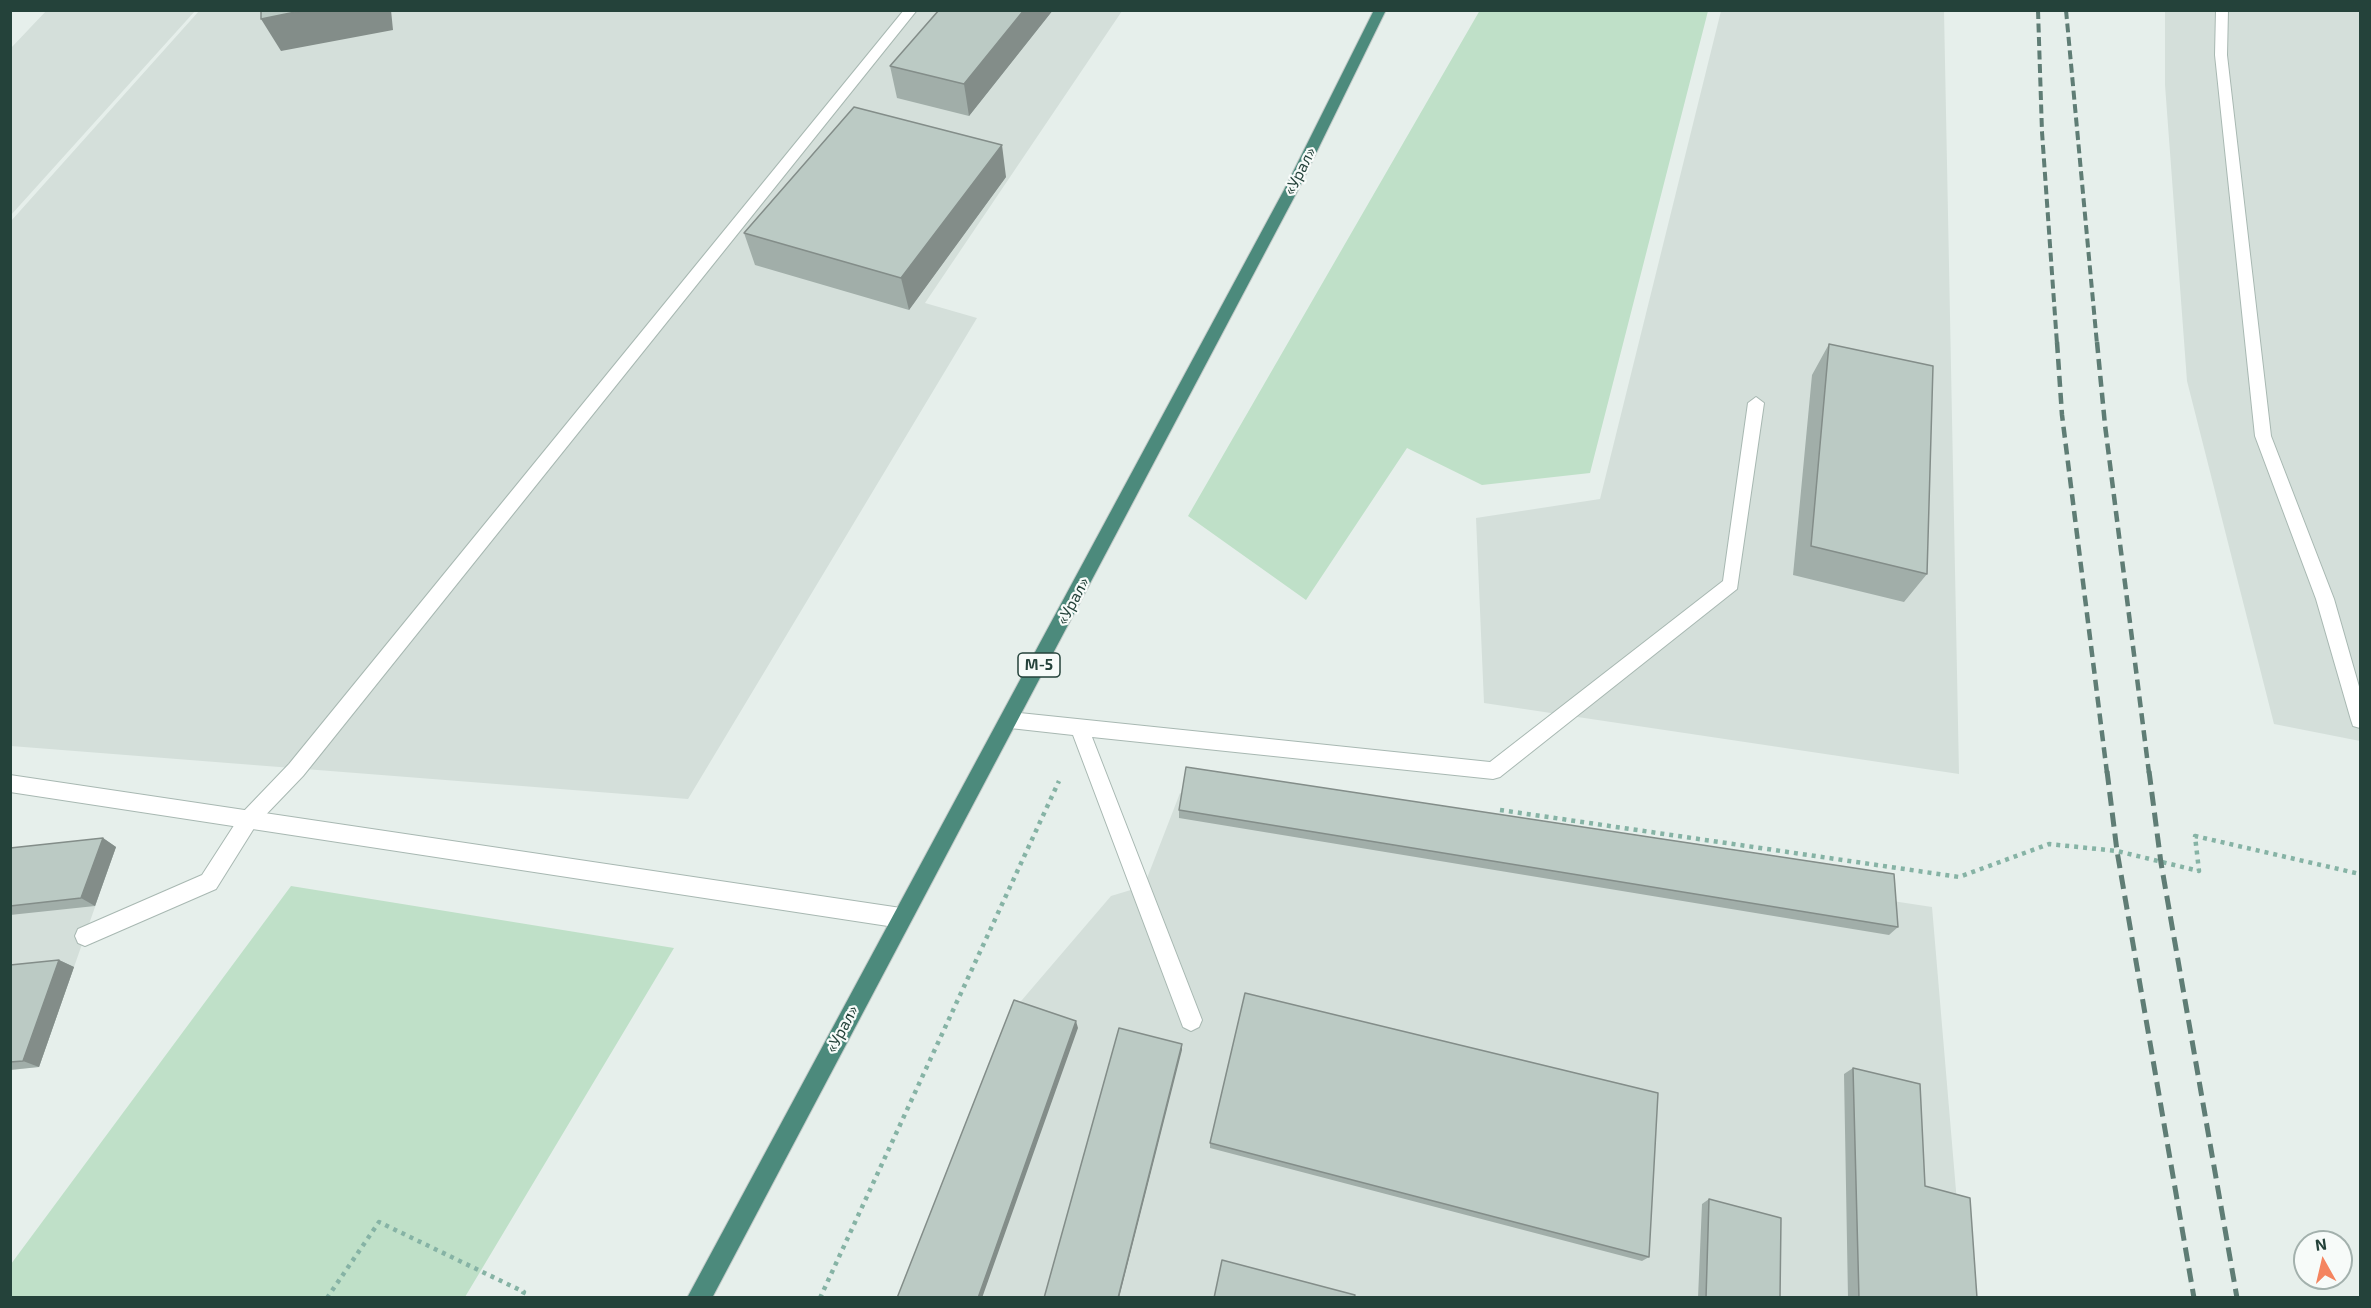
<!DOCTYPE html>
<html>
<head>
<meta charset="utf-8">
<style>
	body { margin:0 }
	#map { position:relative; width:2371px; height:1308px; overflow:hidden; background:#e6efeb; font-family:"Exo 2",sans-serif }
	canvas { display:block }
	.frame { position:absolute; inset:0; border:12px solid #24423a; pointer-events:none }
	.north { position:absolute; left:2293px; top:1230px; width:60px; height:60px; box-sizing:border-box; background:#f7fbf9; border:2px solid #a3b1ad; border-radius:50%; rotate:352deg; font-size:16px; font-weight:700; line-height:24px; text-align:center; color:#24423a }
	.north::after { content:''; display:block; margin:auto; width:21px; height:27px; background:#f4845f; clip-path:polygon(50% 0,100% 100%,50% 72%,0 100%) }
</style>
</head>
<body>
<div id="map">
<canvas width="2371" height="1308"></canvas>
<div class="frame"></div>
<div class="north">N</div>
</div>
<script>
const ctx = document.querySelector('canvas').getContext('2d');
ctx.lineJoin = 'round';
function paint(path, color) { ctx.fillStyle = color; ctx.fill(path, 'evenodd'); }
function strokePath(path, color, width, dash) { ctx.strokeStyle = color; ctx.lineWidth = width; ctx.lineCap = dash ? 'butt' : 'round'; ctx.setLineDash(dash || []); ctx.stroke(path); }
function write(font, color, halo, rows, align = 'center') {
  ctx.font = font + ' "Exo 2",sans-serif'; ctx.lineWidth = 4.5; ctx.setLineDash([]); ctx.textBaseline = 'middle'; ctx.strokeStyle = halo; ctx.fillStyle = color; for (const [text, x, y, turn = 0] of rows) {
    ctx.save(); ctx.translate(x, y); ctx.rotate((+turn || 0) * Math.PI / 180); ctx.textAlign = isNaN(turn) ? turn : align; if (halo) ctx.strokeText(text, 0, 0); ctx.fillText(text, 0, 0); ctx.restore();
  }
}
paint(new Path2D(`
	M 47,10 L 195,11 L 11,215 L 11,48 Z
	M 199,11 L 1122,11 L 925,303 L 977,318 L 688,799 L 11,746 L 11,221 Z
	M 1721,11 L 1944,11 L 1959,774 L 1484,703 L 1476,518 L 1600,499 Z
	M 2165,11 L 2360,11 L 2360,741 L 2274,724 L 2187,381 L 2165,85 Z
	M 1180,793 L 1932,907 L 1965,1297 L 918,1298 L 1016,1007 L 1111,896 L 1144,886 Z
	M 116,847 L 39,1067 L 11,1070 L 10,858 Z`), '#d4dfda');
paint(new Path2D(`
	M 1480,10 L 1708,11 L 1590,473 L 1482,485 L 1407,448 L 1306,600 L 1188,516 Z
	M 291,886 L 674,948 L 465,1297 L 11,1297 L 11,1264 Z`), '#bfe0c8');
const service = new Path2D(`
	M 904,10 L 917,10 L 303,776 L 256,825 L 216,889 L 85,946 L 78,943 L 75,936 L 78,929 L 202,875 L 242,813 L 289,764 Z
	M 2216,10 L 2228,10 L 2227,55 L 2271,436 L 2334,599 L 2360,690 L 2360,728 L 2353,726 L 2351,720 L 2316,599 L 2255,436 L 2215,55 Z
	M 1756,397 L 1764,403 L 1737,589 L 1500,777 L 1493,779 L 1092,737 L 1202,1020 L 1199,1027 L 1191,1031 L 1183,1027 L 1073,735 L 1010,728 L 1003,726 L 1001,720 L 1003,714 L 1010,712 L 1490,762 L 1723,581 L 1748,403 Z`);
const minor = new Path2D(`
	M 10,775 L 901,908 L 908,911 L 911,918 L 908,925 L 901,928 L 10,792 Z`);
const trunk = new Path2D(`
	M 1374,10 L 1386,10 L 1298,190 L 712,1298 L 687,1298 L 1284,190 Z`);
strokePath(service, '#a8b8b2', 2);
strokePath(minor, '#a8b8b2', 2);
strokePath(trunk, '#c2cac8', 2);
strokePath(new Path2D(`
	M 1500,810 L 1959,877 L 2049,844 L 2117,851 L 2199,871 L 2195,836 L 2360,874
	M 327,1298 L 379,1222 L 524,1292 L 521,1298
	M 820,1298 L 1059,781`), '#86b3a5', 4.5, [4, 5]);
paint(service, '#fff');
paint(minor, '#fff');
paint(trunk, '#4c8a7c');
strokePath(new Path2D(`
	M 2038,10 L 2042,132 L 2057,344
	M 2066,10 L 2097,344`), '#5f7d75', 4, [9, 4.5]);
strokePath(new Path2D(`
	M 2057,342 L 2062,415 L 2107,773
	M 2097,342 L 2105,425 L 2149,773`), '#5f7d75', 4.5, [11, 6]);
strokePath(new Path2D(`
	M 2107,771 L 2117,851 L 2194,1298
	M 2149,771 L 2161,863 L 2237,1298`), '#5f7d75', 5, [14, 7]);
paint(new Path2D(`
	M 1053,10 L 969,116 L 897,98 L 890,66 Z
	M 1006,177 L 909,310 L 755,265 L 744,233 Z
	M 1829,344 L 1927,574 L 1904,602 L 1793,575 L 1812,375 Z
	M 1179,810 L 1898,927 L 1889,935 L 1179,818 Z
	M 103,838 L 116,847 L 95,906 L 10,915 L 10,848 Z
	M 59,960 L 74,967 L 39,1067 L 10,1070 L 10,965 Z
	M 1853,1068 L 1977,1298 L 1848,1298 L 1844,1074 Z
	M 1210,1143 L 1649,1257 L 1642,1261 L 1210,1148 Z
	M 1709,1199 L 1780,1298 L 1698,1298 L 1702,1204 Z`), '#a1aea9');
paint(new Path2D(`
	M 305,10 L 391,10 L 393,30 L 281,51 L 261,19 Z
	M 1024,10 L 1053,10 L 969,116 L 964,84 Z
	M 1002,145 L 1006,177 L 909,310 L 901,278 Z
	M 103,838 L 116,847 L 95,906 L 81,898 Z
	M 59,960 L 74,967 L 39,1067 L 23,1061 Z
	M 1076,1021 L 1078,1028 L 982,1298 L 978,1298 Z
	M 1182,1044 L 1182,1050 L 1119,1298 L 1118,1298 Z`), '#838d89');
const building = new Path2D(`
	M 261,10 L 305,10 L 261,19 Z
	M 939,10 L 1024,10 L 964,84 L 890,66 Z
	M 854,107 L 1002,145 L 901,278 L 744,233 Z
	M 1829,344 L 1933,366 L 1927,574 L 1811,546 Z
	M 1186,767 L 1894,874 L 1898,927 L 1179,810 Z
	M 103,838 L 81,898 L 10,906 L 10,848 Z
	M 59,960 L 23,1061 L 10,1062 L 10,965 Z
	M 1245,993 L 1658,1093 L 1649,1257 L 1210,1143 Z
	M 1014,1000 L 1076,1021 L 978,1298 L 897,1298 Z
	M 1119,1028 L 1182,1044 L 1118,1298 L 1044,1298 Z
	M 1853,1068 L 1920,1084 L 1925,1186 L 1970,1198 L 1977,1298 L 1859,1298 Z
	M 1709,1199 L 1781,1218 L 1780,1298 L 1706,1298 Z
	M 1222,1260 L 1355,1295 L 1354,1298 L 1214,1298 Z`);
paint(building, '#bbcac4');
strokePath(building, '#838d89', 1.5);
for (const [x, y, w] of [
	[1039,665,42]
]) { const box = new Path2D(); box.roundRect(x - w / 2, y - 12, w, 24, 4.5); ctx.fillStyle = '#f7fbf9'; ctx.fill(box); strokePath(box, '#24423a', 1.5); }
write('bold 15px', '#24423a', null, [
	["М-5",1039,665]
]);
write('16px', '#24423a', '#f7fbf9', [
	["«Урал»",1300,171,-63],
	["«Урал»",1073,601,-62],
	["«Урал»",842,1029,-62]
]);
</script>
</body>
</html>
